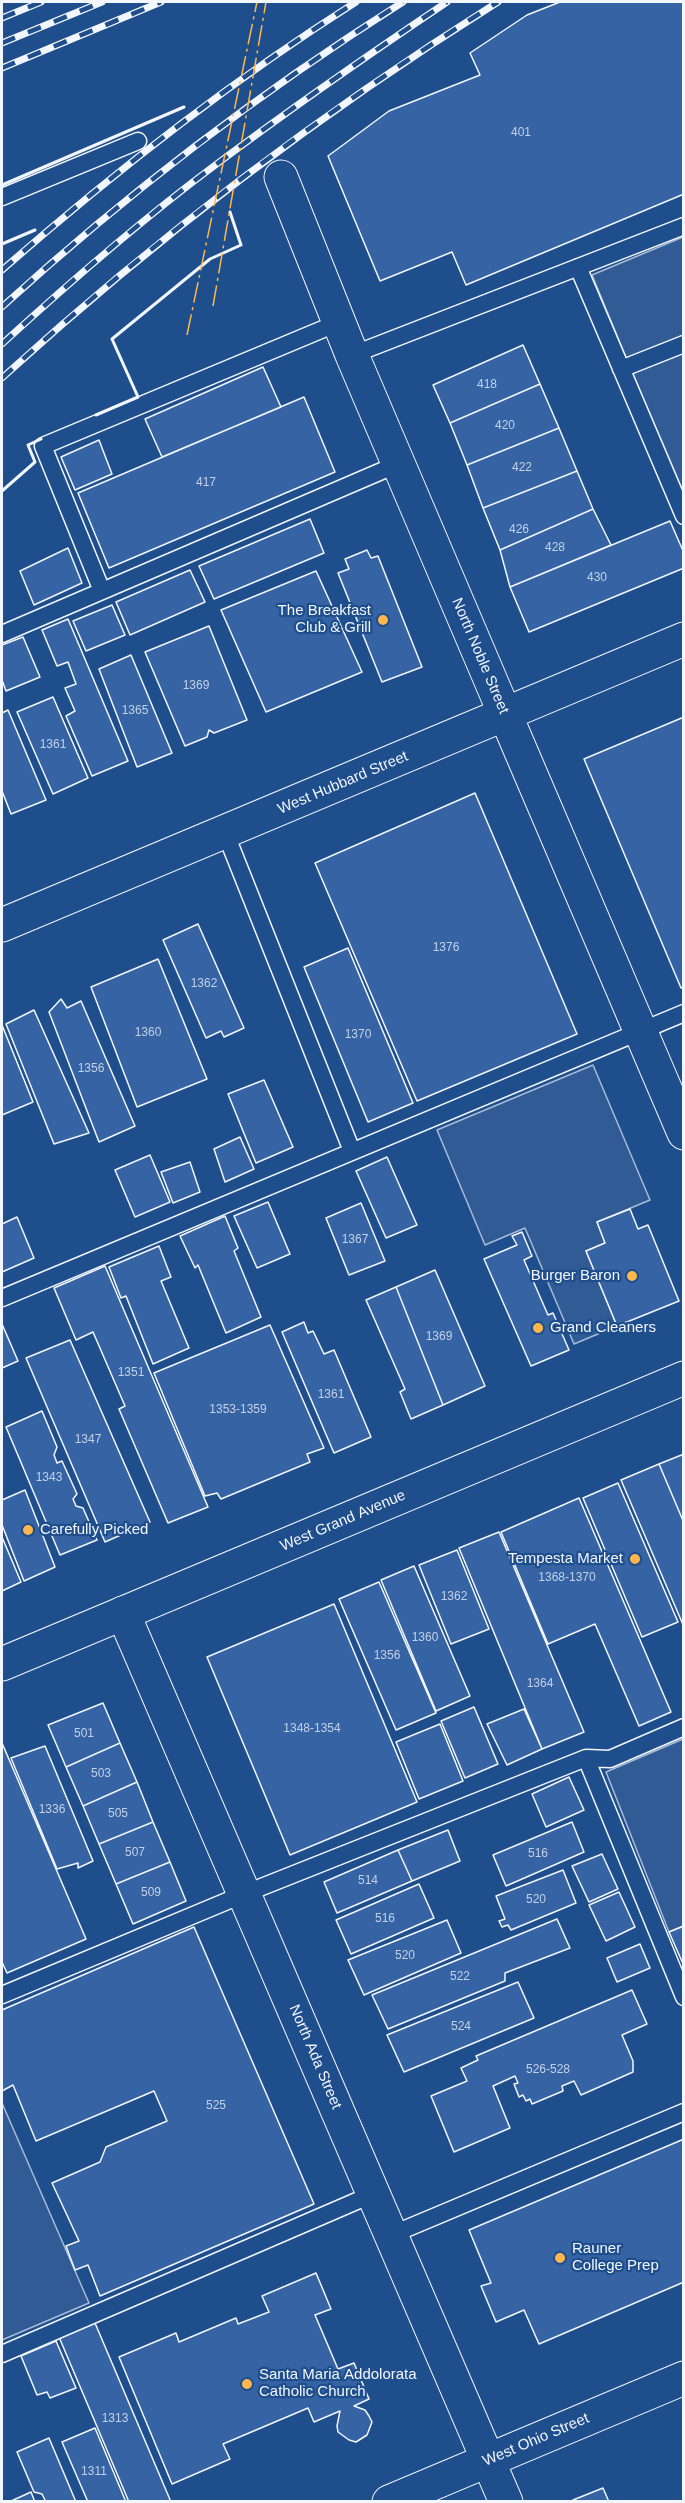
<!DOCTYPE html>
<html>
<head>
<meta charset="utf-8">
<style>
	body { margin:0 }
	#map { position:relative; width:685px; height:2503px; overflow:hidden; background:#1f4e8c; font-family:Helvetica,sans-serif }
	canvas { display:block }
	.frame { position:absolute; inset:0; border:3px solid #f2f6ff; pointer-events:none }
</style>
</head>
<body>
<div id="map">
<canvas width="685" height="2503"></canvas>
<div class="frame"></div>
</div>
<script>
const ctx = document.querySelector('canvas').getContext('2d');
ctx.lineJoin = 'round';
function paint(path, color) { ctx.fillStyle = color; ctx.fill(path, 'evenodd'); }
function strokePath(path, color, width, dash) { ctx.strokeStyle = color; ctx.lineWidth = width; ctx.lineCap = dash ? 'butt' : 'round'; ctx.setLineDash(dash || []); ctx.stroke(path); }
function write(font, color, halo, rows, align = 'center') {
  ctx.font = font + ' Helvetica,sans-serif'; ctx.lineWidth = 4.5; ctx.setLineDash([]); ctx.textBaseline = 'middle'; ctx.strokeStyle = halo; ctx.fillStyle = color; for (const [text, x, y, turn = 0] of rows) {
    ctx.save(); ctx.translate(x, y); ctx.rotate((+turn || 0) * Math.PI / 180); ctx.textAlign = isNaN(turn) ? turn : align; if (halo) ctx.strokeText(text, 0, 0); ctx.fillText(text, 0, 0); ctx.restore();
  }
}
const parking = new Path2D(`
	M 683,237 L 683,496 L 592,275 Z
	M 593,1065 L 650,1200 L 597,1222 L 605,1243 L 586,1251 L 617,1326 L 574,1344 L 525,1228 L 485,1245 L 437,1130 Z
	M 683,1739 L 683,1926 L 669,1932 L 606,1772 Z
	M 2,2103 L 89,2303 L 2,2340 Z`);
paint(parking, '#305b95');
strokePath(parking, '#a8bbd7', 1.5);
const building = new Path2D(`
	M 560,2 L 684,2 L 684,194 L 466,285 L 452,252 L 380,281 L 328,156 L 389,111 L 480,75 L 470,53 L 527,15 Z
	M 523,345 L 540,384 L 450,423 L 433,385 Z
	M 263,367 L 281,407 L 162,457 L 145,419 Z
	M 540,384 L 559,428 L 467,465 L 450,423 Z
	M 304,397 L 335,472 L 109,568 L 78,493 Z
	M 559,428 L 577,471 L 483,508 L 467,465 Z
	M 99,440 L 112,474 L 75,490 L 61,457 Z
	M 577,471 L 593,509 L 500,550 L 483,508 Z
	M 593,509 L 611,545 L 510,587 L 500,550 Z
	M 310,519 L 324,553 L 214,599 L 199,566 Z
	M 670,521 L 684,553 L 684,568 L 529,632 L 510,587 Z
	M 68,548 L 82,583 L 34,605 L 20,571 Z
	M 367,550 L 371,558 L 378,556 L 422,667 L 382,682 L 338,573 L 349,569 L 345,559 Z
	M 190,570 L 205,602 L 130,635 L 116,602 Z
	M 316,571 L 362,672 L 266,712 L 221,610 Z
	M 112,605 L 125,635 L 86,651 L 73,621 Z
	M 68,619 L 128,761 L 92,776 L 66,716 L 75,711 L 65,688 L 76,684 L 68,662 L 57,666 L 42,630 Z
	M 209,626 L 247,720 L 214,733 L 209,730 L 207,737 L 185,746 L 145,652 Z
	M 23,637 L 40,677 L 6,691 L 2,680 L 2,645 Z
	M 131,655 L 172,753 L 137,767 L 99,669 Z
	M 53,697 L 88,778 L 53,794 L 17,712 Z
	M 8,710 L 46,800 L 11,814 L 2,791 L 2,713 Z
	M 684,717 L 684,987 L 681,988 L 584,759 Z
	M 475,793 L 577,1034 L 417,1101 L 315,863 Z
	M 198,924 L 244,1028 L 224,1037 L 221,1031 L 206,1038 L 163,940 Z
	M 348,948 L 413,1103 L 368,1122 L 304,967 Z
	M 158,959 L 207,1079 L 137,1107 L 91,987 Z
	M 61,999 L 67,1008 L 81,1001 L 135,1126 L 99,1142 L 49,1012 Z
	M 34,1010 L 89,1133 L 54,1144 L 6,1024 Z
	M 2,1025 L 33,1102 L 2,1115 Z
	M 264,1080 L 293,1147 L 256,1163 L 228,1094 Z
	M 240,1137 L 254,1169 L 225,1182 L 214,1149 Z
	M 150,1155 L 170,1202 L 135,1217 L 115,1170 Z
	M 387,1157 L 417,1225 L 386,1238 L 356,1171 Z
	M 190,1162 L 200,1192 L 173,1203 L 161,1172 Z
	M 268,1202 L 290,1254 L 257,1268 L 234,1216 Z
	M 361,1203 L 385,1261 L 349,1275 L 326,1218 Z
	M 630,1209 L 638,1229 L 648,1225 L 679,1301 L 617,1326 L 586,1251 L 605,1243 L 597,1222 Z
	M 225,1216 L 238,1248 L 234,1251 L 261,1317 L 226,1333 L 198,1265 L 195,1268 L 180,1236 Z
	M 17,1217 L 34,1258 L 2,1272 L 2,1224 Z
	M 522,1232 L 532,1256 L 524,1260 L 548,1315 L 553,1313 L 569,1350 L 531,1366 L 484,1259 L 517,1245 L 512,1236 Z
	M 159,1246 L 171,1277 L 161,1281 L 189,1348 L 153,1364 L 126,1296 L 121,1298 L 109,1267 Z
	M 105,1266 L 208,1507 L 168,1523 L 119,1409 L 125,1406 L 93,1332 L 76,1340 L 54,1288 Z
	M 435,1270 L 485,1386 L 443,1405 L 396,1287 Z
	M 396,1287 L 443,1405 L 411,1419 L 400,1392 L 405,1389 L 366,1300 Z
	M 304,1322 L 308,1333 L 313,1331 L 324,1354 L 334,1350 L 371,1437 L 334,1453 L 282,1332 Z
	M 2,1324 L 18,1361 L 2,1368 Z
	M 270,1325 L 324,1448 L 307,1454 L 310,1462 L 221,1499 L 217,1493 L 205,1496 L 154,1373 Z
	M 70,1340 L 150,1522 L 105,1542 L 26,1358 Z
	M 42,1411 L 57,1447 L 54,1455 L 57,1463 L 62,1461 L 77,1494 L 73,1499 L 76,1506 L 83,1508 L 97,1540 L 60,1555 L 6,1427 Z
	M 684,1454 L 684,1523 L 659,1464 Z
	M 659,1464 L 684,1523 L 684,1627 L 621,1480 Z
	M 618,1483 L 678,1622 L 642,1637 L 583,1498 Z
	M 25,1490 L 55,1567 L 24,1581 L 2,1525 L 2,1500 Z
	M 579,1498 L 671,1712 L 639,1726 L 595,1624 L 548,1644 L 501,1532 Z
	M 499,1532 L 584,1732 L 542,1749 L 459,1548 Z
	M 2,1537 L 21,1582 L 2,1591 Z
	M 457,1550 L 489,1629 L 451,1644 L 419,1565 Z
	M 414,1566 L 470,1696 L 436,1711 L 381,1580 Z
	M 379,1582 L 436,1713 L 396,1730 L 339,1599 Z
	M 334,1604 L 417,1802 L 290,1855 L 207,1657 Z
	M 103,1703 L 120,1743 L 66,1767 L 48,1725 Z
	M 474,1707 L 498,1764 L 465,1778 L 441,1721 Z
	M 524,1709 L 542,1749 L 507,1765 L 487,1724 Z
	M 440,1724 L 463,1781 L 419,1799 L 396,1742 Z
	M 2,1743 L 86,1939 L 7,1973 L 2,1962 Z
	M 120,1743 L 137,1782 L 83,1806 L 66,1767 Z
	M 45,1746 L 93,1861 L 78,1868 L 78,1863 L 57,1869 L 11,1758 Z
	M 569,1777 L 584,1810 L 546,1827 L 532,1794 Z
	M 137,1782 L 153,1822 L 99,1844 L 83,1806 Z
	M 153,1822 L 170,1862 L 116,1884 L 99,1844 Z
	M 572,1822 L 584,1852 L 506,1886 L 493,1855 Z
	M 448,1830 L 460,1861 L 412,1881 L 398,1850 Z
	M 398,1850 L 412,1881 L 337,1913 L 324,1882 Z
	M 602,1854 L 618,1889 L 589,1902 L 572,1866 Z
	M 170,1862 L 186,1901 L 133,1924 L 116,1884 Z
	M 563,1870 L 576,1903 L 511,1930 L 508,1925 L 502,1927 L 499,1921 L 505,1919 L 496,1896 Z
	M 419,1884 L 434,1918 L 351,1954 L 336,1920 Z
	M 619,1892 L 635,1927 L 606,1941 L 589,1905 Z
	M 557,1919 L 570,1948 L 505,1973 L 505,1981 L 388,2029 L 372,1995 Z
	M 447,1920 L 461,1953 L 364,1995 L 348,1960 Z
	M 684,1926 L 684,1966 L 669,1932 Z
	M 194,1927 L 314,2204 L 100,2296 L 88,2265 L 75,2270 L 66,2246 L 79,2241 L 52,2183 L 100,2162 L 106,2147 L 167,2121 L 154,2091 L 36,2141 L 13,2085 L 2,2091 L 2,2010 Z
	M 640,1944 L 650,1968 L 617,1982 L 607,1958 Z
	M 518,1982 L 534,2018 L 404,2072 L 387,2035 Z
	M 632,1990 L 647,2024 L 622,2035 L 633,2061 L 633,2072 L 581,2095 L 574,2081 L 562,2086 L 563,2091 L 532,2104 L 530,2099 L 526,2101 L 523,2095 L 519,2097 L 514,2084 L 518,2083 L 515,2076 L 493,2086 L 510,2128 L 454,2152 L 431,2096 L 467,2081 L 461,2068 L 478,2060 L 476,2056 Z
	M 684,2139 L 684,2282 L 539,2344 L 524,2310 L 496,2322 L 481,2286 L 491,2283 L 469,2230 Z
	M 316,2273 L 331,2309 L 315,2315 L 338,2369 L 354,2363 L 369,2399 L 354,2406 L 365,2410 L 369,2416 L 372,2422 L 367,2435 L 356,2442 L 349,2440 L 338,2432 L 337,2426 L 340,2411 L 314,2422 L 308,2408 L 223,2444 L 230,2459 L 172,2484 L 119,2357 L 176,2333 L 179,2342 L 236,2318 L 238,2324 L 269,2312 L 262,2296 Z
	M 95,2323 L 171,2502 L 129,2502 L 59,2337 Z
	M 56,2341 L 76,2388 L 50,2398 L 47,2392 L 37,2395 L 21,2356 Z
	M 95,2428 L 126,2502 L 88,2502 L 62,2442 Z
	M 49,2438 L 76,2502 L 46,2502 L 42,2494 L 34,2492 L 17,2452 Z
	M 603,2488 L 609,2502 L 573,2502 L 573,2500 Z
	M 31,2492 L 35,2502 L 9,2502 Z`);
paint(building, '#3563a3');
strokePath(building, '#f2f6ff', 1.5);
const service = new Path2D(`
	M 2,197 L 138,141
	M 578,267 L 684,516
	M 352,355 L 684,226
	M 621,369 L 684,344
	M 102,591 L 43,446 L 340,322
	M 2,634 L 398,464
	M 225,832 L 352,1151
	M 2,1298 L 684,1013
	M 586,1758 L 684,1997
	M 2,1995 L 244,1894 L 586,1758 L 610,1759 L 684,1727
	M 391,2235 L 684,2112
	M 2,2354 L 373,2194`);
const minor = new Path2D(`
	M 281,177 L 352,355 L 505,714
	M 123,1613 L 506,2502
	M 389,2502 L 684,2378`);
const tertiary = new Path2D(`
	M 505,714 L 684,1133
	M 2,925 L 684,639`);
const secondary = new Path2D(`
	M 2,1664 L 684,1378`);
strokePath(service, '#f2f6ff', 19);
strokePath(minor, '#f2f6ff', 35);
strokePath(tertiary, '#f2f6ff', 35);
strokePath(secondary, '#f2f6ff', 35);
strokePath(service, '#1f4e8c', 16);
strokePath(minor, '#1f4e8c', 33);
strokePath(tertiary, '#1f4e8c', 33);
strokePath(secondary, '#1f4e8c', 33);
const rail = new Path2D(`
	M 2,18 L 41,2
	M 2,43 L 102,2
	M 2,68 L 161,2
	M 2,270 C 113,173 231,81 356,2
	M 2,307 C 124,196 263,90 403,2
	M 2,344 C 70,282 140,221 214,166 C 290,109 368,55 447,2
	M 2,378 C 158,236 319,114 498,2`);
strokePath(rail, '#f2f6ff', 7);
strokePath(rail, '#1f4e8c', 4.5, [14]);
strokePath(new Path2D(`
	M 2,185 L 184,107
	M 2,244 L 35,230
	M 96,415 L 138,397 L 112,339 L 210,259 L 241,245 L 230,212
	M 2,491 L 35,462 L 28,445 L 41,439`), '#f2f6ff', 3);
strokePath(new Path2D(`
	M 213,306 L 266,2
	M 187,335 L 257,2`), '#ffb74d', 1.5, [21, 4.5, 3, 4.5]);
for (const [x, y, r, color] of [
	[383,620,6,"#ffb74d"],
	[632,1276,6,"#ffb74d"],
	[538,1328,6,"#ffb74d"],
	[28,1530,6,"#ffb74d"],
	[635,1559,6,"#ffb74d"],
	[560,2258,6,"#ffb74d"],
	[247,2384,6,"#ffb74d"]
]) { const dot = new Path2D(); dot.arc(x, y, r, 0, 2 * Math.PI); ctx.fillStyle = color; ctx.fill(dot); strokePath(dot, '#1f4e8c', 2); }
write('12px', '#c3d1e8', null, [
	["401",521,133],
	["418",487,385],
	["420",505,426],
	["422",522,468],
	["417",206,483],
	["426",519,530],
	["428",555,548],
	["430",597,578],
	["1369",196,686],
	["1365",135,711],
	["1361",53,745],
	["1376",446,948],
	["1362",204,984],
	["1360",148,1033],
	["1370",358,1035],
	["1356",91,1069],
	["1367",355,1240],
	["1369",439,1337],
	["1351",131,1373],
	["1361",331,1395],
	["1353-1359",238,1410],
	["1347",88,1440],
	["1343",49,1478],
	["1368-1370",567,1578],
	["1362",454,1597],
	["1360",425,1638],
	["1356",387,1656],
	["1364",540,1684],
	["1348-1354",312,1729],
	["501",84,1734],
	["503",101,1774],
	["1336",52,1810],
	["505",118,1814],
	["507",135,1853],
	["516",538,1854],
	["514",368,1881],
	["509",151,1893],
	["520",536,1900],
	["516",385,1919],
	["520",405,1956],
	["522",460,1977],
	["524",461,2027],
	["526-528",548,2070],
	["525",216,2106],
	["1313",115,2419],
	["1311",94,2472]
]);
write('15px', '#f2f6ff', '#1f4e8c', [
	["The Breakfast",371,611,"right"],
	["Club & Grill",371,628,"right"],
	["Burger Baron",620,1276,"right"],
	["Grand Cleaners",550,1328],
	["Carefully Picked",40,1530],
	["Tempesta Market",623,1559,"right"],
	["Rauner",572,2249],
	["College Prep",572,2266],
	["Santa Maria Addolorata",259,2375],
	["Catholic Church",259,2392]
], 'left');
write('15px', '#f2f6ff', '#1f4e8c', [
	["North Noble Street",480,656,67],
	["West Hubbard Street",343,783,-23],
	["West Grand Avenue",343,1521,-23],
	["North Ada Street",315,2057,67],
	["West Ohio Street",536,2440,-23]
]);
</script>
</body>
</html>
